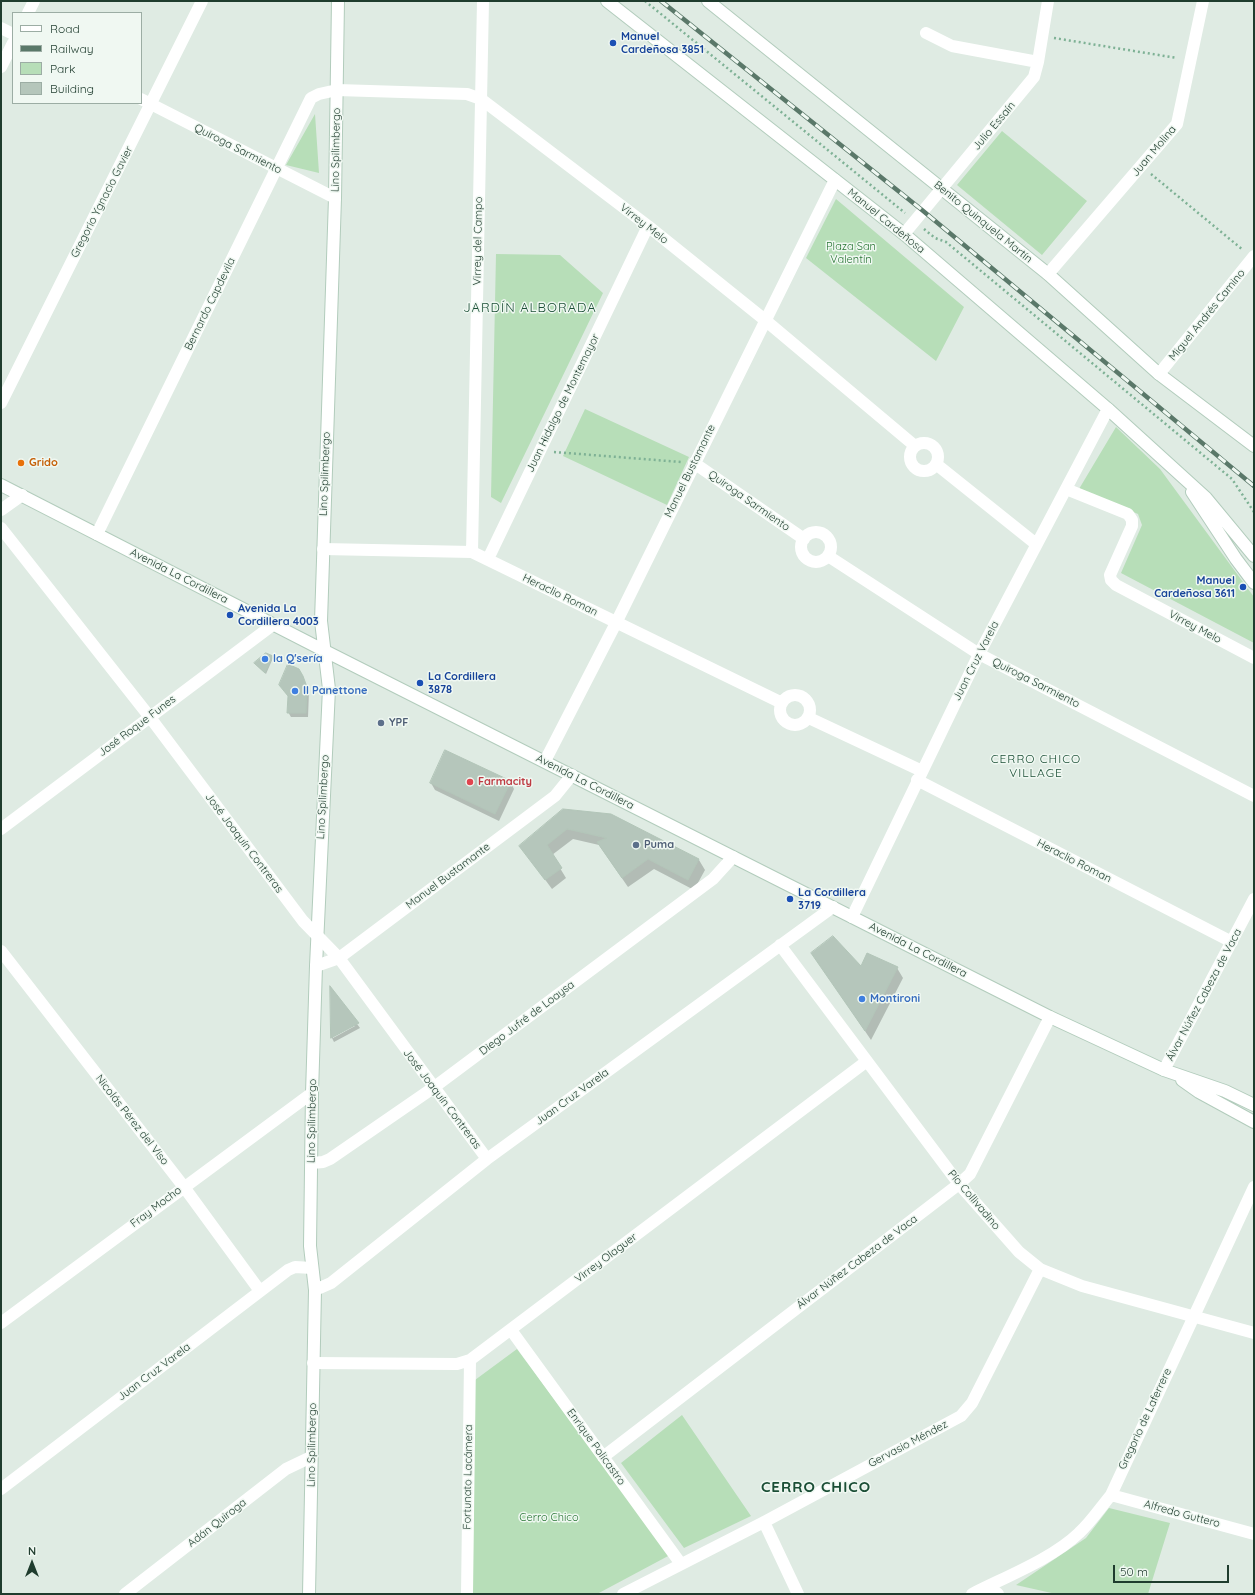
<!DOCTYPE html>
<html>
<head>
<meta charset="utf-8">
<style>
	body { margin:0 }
	#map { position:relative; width:1255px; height:1595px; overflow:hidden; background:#dfebe3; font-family:Quicksand,sans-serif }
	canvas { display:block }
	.frame { position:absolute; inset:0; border:2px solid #1f3c2e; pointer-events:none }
	.legend { position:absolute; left:12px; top:12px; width:130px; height:92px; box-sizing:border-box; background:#f0f8f2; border:1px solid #9cada4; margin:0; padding:5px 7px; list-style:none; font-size:12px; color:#1f3c2e }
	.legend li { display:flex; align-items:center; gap:8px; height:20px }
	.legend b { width:20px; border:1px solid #9cada4 }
	.north { position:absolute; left:12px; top:1543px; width:40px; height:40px; -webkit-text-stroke:3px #f0f8f2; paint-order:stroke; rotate:0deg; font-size:11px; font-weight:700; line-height:16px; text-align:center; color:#1f3c2e }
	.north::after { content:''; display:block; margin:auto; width:14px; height:18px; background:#1f3c2e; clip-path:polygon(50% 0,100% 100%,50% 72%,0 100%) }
	.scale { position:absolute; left:1113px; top:1565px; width:116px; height:18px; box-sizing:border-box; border:2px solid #1f3c2e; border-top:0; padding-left:5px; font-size:12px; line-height:14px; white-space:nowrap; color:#1f3c2e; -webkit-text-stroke:3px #f0f8f2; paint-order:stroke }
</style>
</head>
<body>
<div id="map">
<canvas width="1255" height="1595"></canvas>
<div class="frame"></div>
<ul class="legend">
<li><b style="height:5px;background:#fff"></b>Road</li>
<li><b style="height:5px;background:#5a7869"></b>Railway</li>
<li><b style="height:11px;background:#b7deb8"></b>Park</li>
<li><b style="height:11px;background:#b5c6bb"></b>Building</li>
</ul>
<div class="north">N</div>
<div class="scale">50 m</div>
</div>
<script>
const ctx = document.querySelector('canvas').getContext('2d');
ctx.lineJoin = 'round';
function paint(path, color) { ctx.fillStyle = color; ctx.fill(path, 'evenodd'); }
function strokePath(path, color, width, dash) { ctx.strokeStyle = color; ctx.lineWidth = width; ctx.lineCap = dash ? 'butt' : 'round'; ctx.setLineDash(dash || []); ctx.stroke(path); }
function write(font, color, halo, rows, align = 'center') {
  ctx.font = font + ' Quicksand,sans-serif'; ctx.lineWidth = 3; ctx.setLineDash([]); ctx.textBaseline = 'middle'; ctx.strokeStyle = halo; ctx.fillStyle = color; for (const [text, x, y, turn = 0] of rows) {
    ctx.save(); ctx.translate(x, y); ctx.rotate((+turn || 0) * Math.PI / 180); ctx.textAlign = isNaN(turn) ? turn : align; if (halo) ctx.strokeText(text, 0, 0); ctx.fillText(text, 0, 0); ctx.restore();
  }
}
paint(new Path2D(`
	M 315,114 L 319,173 L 286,165 Z
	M 1002,131 L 1087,201 L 1042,255 L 957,185 Z
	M 836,199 L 964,307 L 936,361 L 806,258 Z
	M 496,254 L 560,255 L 603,293 L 501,503 L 491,497 Z
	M 585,409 L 689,457 L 667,505 L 563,456 Z
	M 1116,427 L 1160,469 L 1254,597 L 1254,643 L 1121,573 L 1142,525 L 1138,514 L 1079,489 Z
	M 517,1349 L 670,1555 L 597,1594 L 472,1594 L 475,1380 Z
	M 682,1415 L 751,1516 L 684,1548 L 621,1463 Z
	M 1109,1508 L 1170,1523 L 1148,1594 L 1056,1594 L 1016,1585 L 1086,1538 Z`), '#b7deb8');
paint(new Path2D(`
	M 272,656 L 273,658 L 266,674 L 255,664 Z
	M 301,675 L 309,692 L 308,717 L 291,717 L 288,712 L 289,697 L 283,689 Z
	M 510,781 L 514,789 L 499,821 L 435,790 L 431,783 Z
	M 564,810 L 611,815 L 699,860 L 705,870 L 694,890 L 654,869 L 628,887 L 599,845 L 573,839 L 552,855 L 566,878 L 552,889 L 521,847 Z
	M 819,963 L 861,967 L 897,968 L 903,978 L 871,1040 Z
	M 331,989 L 360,1028 L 334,1042 L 332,1038 ZM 354,1024 L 355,1026 L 333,1038 L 333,1036 Z`), '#0003');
const building = new Path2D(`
	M 266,653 L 273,656 L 265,673 L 254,663 Z
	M 288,664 L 299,669 L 303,676 L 307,687 L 306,713 L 287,713 L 288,696 L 279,685 Z
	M 445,750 L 511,781 L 495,814 L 430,783 Z
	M 563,809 L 611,814 L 699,859 L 688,880 L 648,859 L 622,878 L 597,842 L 607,838 L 567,829 L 547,845 L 562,868 L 545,880 L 519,846 Z
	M 833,936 L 861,966 L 867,953 L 898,967 L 865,1031 L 811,953 Z
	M 330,986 L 359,1023 L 331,1038 Z`);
paint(building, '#b5c6bb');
strokePath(building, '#b2c5b8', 1);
const secondary = new Path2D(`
	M 607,1 L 904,234 L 1108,409 L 1206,498 L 1254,556
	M 708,1 L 1048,274 L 1159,374 L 1254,446
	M 1,485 L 325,651 L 1050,1017 L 1164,1070 L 1225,1091 L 1254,1105
	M 1192,492 L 1236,559 L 1254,583
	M 1182,1080 L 1199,1092 L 1254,1122
	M 309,1594 L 315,1290 L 310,1246 L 312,1093 L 316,966 L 329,689 L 321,621 L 335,198 L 338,1`);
strokePath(secondary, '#b2ccbc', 14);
strokePath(new Path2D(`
	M 645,1 L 905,213
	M 1054,38 L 1177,58
	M 1151,174 L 1243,250
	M 924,229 L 935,238 L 946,242 L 1232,479 L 1254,512
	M 554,452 L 681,462`), '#7eb195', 2.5, [2, 3]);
strokePath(new Path2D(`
	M 28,13 L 34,1
	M 1,28 L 13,34
	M 926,33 L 952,46 L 1038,62
	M 1,67 L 13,43
	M 141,99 L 335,198
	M 904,234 L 1034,77 L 1038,62 L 1048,1
	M 1048,274 L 1177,124 L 1203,1
	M 1159,374 L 1254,256
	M 1,403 L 202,1
	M910 457a14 14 0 1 1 28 0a14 14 0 1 1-28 0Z
	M 694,463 L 804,539
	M 936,464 L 1036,544
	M 1066,489 L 1128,514 L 1132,520 L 1132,526 L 1110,575 L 1111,580 L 1116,585 L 1254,658
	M 1,510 L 22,495
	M 1,528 L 149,716 L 303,921 L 339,958 L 487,1159
	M801 547a15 15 0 1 1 30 0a15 15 0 1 1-30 0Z
	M 97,534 L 311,98 L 319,94 L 337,90 L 467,94 L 481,99 L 648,226 L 765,320 L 915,446
	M 323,549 L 472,552 L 782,703
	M 472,552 L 483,1
	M 828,556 L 979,654 L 1254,796
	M 488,559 L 648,226
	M780 710a15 15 0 1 1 30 0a15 15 0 1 1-30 0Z
	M 809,718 L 922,771
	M 545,761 L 616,623 L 835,180
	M 917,780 L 1232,942
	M 1,829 L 274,624
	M 852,917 L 979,654 L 1108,409
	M 780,945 L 959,1184 L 1019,1252 L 1040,1269 L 1082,1286 L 1254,1333
	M 1,951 L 184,1187 L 260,1291
	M 316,966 L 339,958 L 555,796 L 572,775
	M 1164,1070 L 1254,899
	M 312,1163 L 323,1162 L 330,1159 L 433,1088 L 713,879 L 733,857
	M 315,1290 L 331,1283 L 487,1159 L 833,907
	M 1,1323 L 312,1093
	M 511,1330 L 681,1564
	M 313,1363 L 457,1364 L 470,1360 L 867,1061
	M 603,1457 L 959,1184 L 970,1174 L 1050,1017
	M 1,1489 L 288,1270 L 295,1267 L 312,1268
	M 1111,1495 L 1254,1534
	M 764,1522 L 798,1594
	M 988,1586 L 998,1594
	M 125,1594 L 286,1469 L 311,1457
	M 467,1594 L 470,1360
	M 623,1594 L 764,1522 L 961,1416 L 972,1403 L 1040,1269
	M 972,1594 C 1005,1577 1052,1559 1079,1533 C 1091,1522 1101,1507 1111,1495 L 1254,1187`), '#fff', 12);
strokePath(secondary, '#fff', 12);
const rail = new Path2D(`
	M 661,1 L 922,210 L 1254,486`);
strokePath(rail, '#5a7869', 4.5);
strokePath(rail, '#f0f8f2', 3, [9]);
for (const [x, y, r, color] of [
	[613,43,4,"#1a4fb4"],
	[21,463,4,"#e8710a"],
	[1243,587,4,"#1a4fb4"],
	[230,615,4,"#1a4fb4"],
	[265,659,4,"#3f7fe0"],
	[420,683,4,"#1a4fb4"],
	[295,691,4,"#3f7fe0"],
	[381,723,4,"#5c6f8a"],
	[470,782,4,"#e0444e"],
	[636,845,4,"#5c6f8a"],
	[790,899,4,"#1a4fb4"],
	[862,999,4,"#3f7fe0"]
]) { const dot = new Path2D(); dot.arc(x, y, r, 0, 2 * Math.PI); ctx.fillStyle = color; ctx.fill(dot); strokePath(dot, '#f0f8f2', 1.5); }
write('bold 11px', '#164399', '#f0f8f2', [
	["Manuel",621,37],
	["Cardeñosa 3851",621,50],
	["Manuel",1235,581,"right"],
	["Cardeñosa 3611",1235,594,"right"],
	["Avenida La",238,609],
	["Cordillera 4003",238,622],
	["La Cordillera",428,677],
	["3878",428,690],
	["La Cordillera",798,893],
	["3719",798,906]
], 'left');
write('11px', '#1f3c2e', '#f0f8f2', [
	["Julio Essaín",994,126,-50],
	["Quiroga Sarmiento",238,149,27],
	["Lino Spilimbergo",336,150,-89],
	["Juan Molina",1154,151,-50],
	["Gregorio Ygnacio Gavier",102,202,-63],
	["Manuel Cardeñosa",886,221,39],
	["Benito Quinquela Martín",983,222,39],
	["Virrey Melo",644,224,38],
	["Virrey del Campo",478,241,-89],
	["Bernardo Capdevila",210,304,-64],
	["Miguel Andrés Camino",1207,315,-51],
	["Juan Hidalgo de Montemayor",563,403,-64],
	["Manuel Bustamante",690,471,-64],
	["Lino Spilimbergo",325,474,-88],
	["Quiroga Sarmiento",749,501,35],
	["Avenida La Cordillera",179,576,27],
	["Heraclio Roman",560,595,26],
	["Virrey Melo",1195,627,28],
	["Juan Cruz Varela",976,661,-63],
	["Quiroga Sarmiento",1036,683,27],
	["José Roque Funes",137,726,-37],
	["Avenida La Cordillera",585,782,27],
	["Lino Spilimbergo",323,797,-87],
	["José Joaquín Contreras",244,843,53],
	["Heraclio Roman",1074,861,27],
	["Manuel Bustamante",448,876,-37],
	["Avenida La Cordillera",918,950,27],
	["Álvar Núñez Cabeza de Vaca",1204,995,-62],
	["Diego Jufré de Loaysa",527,1018,-37],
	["Juan Cruz Varela",572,1097,-36],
	["José Joaquín Contreras",442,1099,53],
	["Nicolás Pérez del Viso",132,1120,52],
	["Lino Spilimbergo",312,1121,-89],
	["Pío Collivadino",974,1200,50],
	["Fray Mocho",156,1207,-37],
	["Virrey Olaguer",606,1258,-37],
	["Álvar Núñez Cabeza de Vaca",857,1262,-37],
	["Juan Cruz Varela",154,1372,-37],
	["Gregorio de Laferrere",1145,1419,-65],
	["Gervasio Méndez",908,1444,-28],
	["Lino Spilimbergo",312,1445,-89],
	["Enrique Policastro",596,1447,54],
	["Fortunato Lacámera",468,1477,-89],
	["Alfredo Guttero",1182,1514,15],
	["Adán Quiroga",217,1523,-38]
]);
write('11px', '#287534', '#f0f8f2', [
	["Plaza San",851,247],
	["Valentín",851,260],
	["Cerro Chico",549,1518]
]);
write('bold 11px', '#c56008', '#f0f8f2', [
	["Grido",29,463]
], 'left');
write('bold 11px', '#366cbe', '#f0f8f2', [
	["la Q'sería",273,659],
	["Il Panettone",303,691],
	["Montironi",870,999]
], 'left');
write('bold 11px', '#4e5e75', '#f0f8f2', [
	["YPF",389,723],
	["Puma",644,845]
], 'left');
write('bold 11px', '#be3a42', '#f0f8f2', [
	["Farmacity",478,782]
], 'left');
ctx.letterSpacing = '1px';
write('12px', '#1b4f36', '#f0f8f2', [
	["CERRO CHICO",1036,759],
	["VILLAGE",1036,773]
]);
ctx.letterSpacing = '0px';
ctx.letterSpacing = '1px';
write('13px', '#1b4f36', '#f0f8f2', [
	["JARDÍN ALBORADA",530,308]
]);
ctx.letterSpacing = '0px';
ctx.letterSpacing = '1px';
write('bold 15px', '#1b4f36', '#f0f8f2', [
	["CERRO CHICO",816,1487]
]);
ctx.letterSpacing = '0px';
</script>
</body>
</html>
